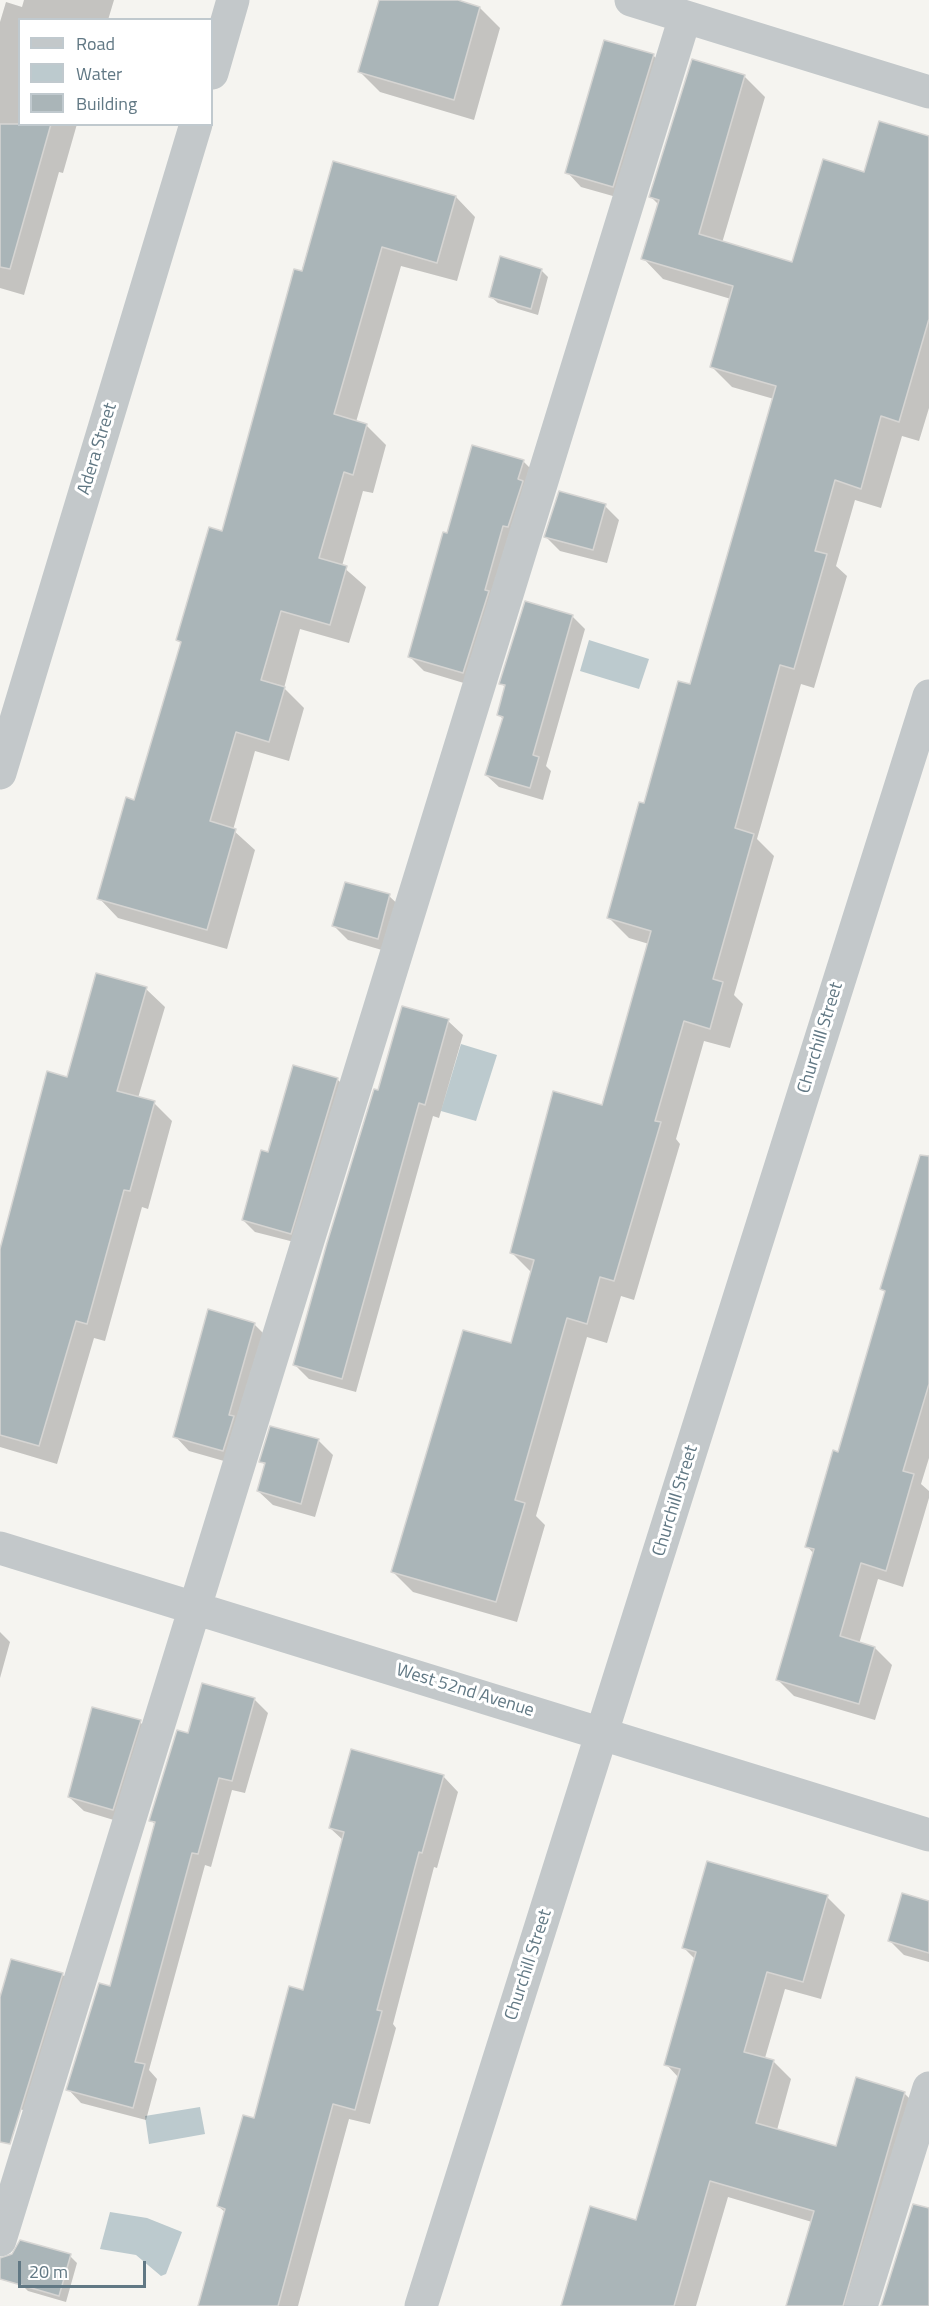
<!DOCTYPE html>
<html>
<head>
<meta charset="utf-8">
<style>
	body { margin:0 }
	#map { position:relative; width:929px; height:2306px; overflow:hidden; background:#f5f4f0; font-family:"Titillium Web",sans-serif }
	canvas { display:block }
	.legend { position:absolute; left:18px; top:18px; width:195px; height:108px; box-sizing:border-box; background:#fff; border:2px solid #c0c9ce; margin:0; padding:8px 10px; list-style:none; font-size:18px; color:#617884 }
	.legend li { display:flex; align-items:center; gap:12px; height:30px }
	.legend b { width:30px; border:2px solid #c0c9ce }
	.scale { position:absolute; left:18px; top:2261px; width:128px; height:27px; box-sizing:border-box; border:3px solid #617884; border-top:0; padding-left:8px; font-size:18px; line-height:21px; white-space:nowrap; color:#617884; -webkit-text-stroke:4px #fff; paint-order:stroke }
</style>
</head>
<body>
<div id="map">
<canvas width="929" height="2306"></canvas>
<ul class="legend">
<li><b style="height:8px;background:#c3c8ca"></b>Road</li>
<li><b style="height:16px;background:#bccace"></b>Water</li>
<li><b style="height:16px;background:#aab5b8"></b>Building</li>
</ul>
<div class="scale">20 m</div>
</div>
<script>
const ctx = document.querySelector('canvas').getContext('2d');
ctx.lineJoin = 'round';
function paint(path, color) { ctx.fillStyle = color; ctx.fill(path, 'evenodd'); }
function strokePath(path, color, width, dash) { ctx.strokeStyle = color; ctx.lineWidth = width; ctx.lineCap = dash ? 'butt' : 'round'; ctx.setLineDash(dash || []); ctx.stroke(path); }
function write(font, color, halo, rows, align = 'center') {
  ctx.font = font + ' "Titillium Web",sans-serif'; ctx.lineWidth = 6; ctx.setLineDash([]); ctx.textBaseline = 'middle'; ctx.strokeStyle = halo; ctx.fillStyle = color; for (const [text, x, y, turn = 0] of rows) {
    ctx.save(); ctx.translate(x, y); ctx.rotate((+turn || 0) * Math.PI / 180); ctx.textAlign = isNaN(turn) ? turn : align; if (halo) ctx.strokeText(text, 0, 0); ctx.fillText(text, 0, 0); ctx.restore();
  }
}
paint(new Path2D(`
	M 589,640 L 649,659 L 639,689 L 580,671 Z
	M 461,1044 L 497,1055 L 476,1121 L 441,1111 Z
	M 200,2107 L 205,2134 L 149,2144 L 145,2116 Z
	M 110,2212 L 147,2218 L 182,2232 L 166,2274 L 161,2276 L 136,2255 L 100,2249 Z`), '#bccace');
paint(new Path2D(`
	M 24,0 L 114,0 L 108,20 L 20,20 L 20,124 L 77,124 L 63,173 L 59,172 L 24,295 L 0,288 L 0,22 L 6,2 L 22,7 Z
	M 380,0 L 453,0 L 480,8 L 500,28 L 474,120 L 380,92 L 360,72 Z
	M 653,55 L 667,70 L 627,200 L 581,187 L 567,172 Z
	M 744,76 L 765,97 L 722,243 L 793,264 L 865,174 L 929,137 L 929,408 L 919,441 L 902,436 L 881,508 L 855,500 L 836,566 L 847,576 L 814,688 L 801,684 L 757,839 L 774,856 L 734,995 L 743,1004 L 730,1048 L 704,1041 L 676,1139 L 680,1144 L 634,1300 L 621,1296 L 607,1343 L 587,1337 L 536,1516 L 545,1525 L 517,1622 L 413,1592 L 393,1572 L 512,1345 L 532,1273 L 512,1253 L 603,1107 L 649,944 L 629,938 L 609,918 L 645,805 L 691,686 L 774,399 L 732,387 L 711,366 L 731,299 L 663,279 L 643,258 L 659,205 L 651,197 Z
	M 334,163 L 456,197 L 475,217 L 457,281 L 401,266 L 356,422 L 366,425 L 386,445 L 373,493 L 363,491 L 342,566 L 366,587 L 349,643 L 300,629 L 284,688 L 304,708 L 289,761 L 255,751 L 233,830 L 255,850 L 227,949 L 118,918 L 99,898 L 135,802 L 182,644 L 178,640 L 223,532 Z
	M 541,270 L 548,277 L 538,315 L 498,303 L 490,296 Z
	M 523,461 L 537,475 L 477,687 L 424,671 L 410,657 L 448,535 Z
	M 605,506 L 619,520 L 607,563 L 560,551 L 546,537 Z
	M 572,616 L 585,629 L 546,766 L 551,771 L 543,800 L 499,787 L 486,775 L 504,720 L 499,715 L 506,688 L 501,683 Z
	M 389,896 L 404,910 L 392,953 L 348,940 L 334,926 Z
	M 146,989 L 165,1007 L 138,1098 L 154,1103 L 172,1121 L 148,1209 L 142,1207 L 105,1341 L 94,1338 L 57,1464 L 0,1447 L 0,1252 L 69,1079 Z
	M 448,1021 L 463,1035 L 439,1118 L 433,1116 L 356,1392 L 309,1379 L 295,1365 L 379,1091 Z
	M 294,1067 L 338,1080 L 349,1091 L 302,1244 L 255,1232 L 243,1220 L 270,1154 Z
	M 929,1181 L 929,1458 L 921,1484 L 929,1491 L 929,1498 L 903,1587 L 878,1579 L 859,1644 L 875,1648 L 892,1665 L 875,1720 L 794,1696 L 777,1679 L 814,1554 L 807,1546 L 839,1454 L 886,1293 L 882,1289 Z
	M 254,1324 L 268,1338 L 238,1465 L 189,1451 L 175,1436 Z
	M 318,1440 L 333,1455 L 315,1517 L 273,1505 L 258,1491 L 266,1466 L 261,1461 Z
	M 0,1632 L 10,1642 L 0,1678 Z
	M 254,1699 L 268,1713 L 245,1793 L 232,1790 L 211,1867 L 205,1865 L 149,2070 L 157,2079 L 146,2120 L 81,2103 L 68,2089 L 111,1988 L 156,1826 L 151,1820 L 189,1735 Z
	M 140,1722 L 154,1736 L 127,1824 L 84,1811 L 69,1797 Z
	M 443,1776 L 458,1792 L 437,1868 L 434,1867 L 393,2024 L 396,2028 L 370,2124 L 349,2119 L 298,2306 L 200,2306 L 226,2213 L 218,2206 L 304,1991 L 344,1841 L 330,1828 Z
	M 827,1897 L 845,1915 L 821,1999 L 785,1989 L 765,2058 L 774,2062 L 791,2079 L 777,2130 L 837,2147 L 904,2093 L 922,2111 L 864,2306 L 787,2306 L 812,2222 L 728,2197 L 696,2306 L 563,2306 L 637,2221 L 679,2078 L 666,2064 L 696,1960 L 683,1947 Z
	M 929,1902 L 929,1962 L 904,1955 L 890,1941 Z
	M 62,1974 L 76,1989 L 36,2114 L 0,2103 L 0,2002 Z
	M 70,2256 L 77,2263 L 66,2302 L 28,2291 L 21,2284 Z`), '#0003');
const building = new Path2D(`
	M 379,0 L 458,0 L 480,7 L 454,100 L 358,72 Z
	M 604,40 L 654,54 L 613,187 L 565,173 Z
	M 692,59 L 745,75 L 699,234 L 792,262 L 823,159 L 864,172 L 879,121 L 929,136 L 929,319 L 899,422 L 881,416 L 861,489 L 835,480 L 815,551 L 827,554 L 794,669 L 780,665 L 735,828 L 754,834 L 713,979 L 723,982 L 710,1029 L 684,1021 L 655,1121 L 661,1122 L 614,1281 L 600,1277 L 587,1324 L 567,1318 L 515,1500 L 525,1503 L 496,1602 L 391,1572 L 463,1330 L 511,1343 L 534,1260 L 510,1253 L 553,1091 L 602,1105 L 651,931 L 607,918 L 639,802 L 644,803 L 678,681 L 690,684 L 776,386 L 710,367 L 733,286 L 641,259 L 659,200 L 649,197 Z
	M 0,124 L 51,124 L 10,269 L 0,267 Z
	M 333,161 L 456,196 L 437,263 L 382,247 L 334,414 L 367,424 L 353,475 L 344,472 L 319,558 L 347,566 L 330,625 L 281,611 L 261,680 L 285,687 L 269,742 L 236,732 L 210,821 L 236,829 L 207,930 L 97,899 L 126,797 L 134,800 L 181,642 L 176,640 L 209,527 L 222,531 L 294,269 L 302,271 Z
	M 500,256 L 542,269 L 531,309 L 489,297 Z
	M 472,445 L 524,460 L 518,479 L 523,481 L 508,527 L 503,526 L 485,590 L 489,591 L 463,673 L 408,657 L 443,532 L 447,533 Z
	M 559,491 L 606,504 L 593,550 L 544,537 Z
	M 525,601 L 573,615 L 533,755 L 539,757 L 530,788 L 485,775 L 503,717 L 497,715 L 505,685 L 499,684 Z
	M 345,882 L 390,894 L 378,939 L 332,926 Z
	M 96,973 L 147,987 L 117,1091 L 155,1101 L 130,1191 L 124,1190 L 87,1324 L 76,1321 L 39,1446 L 0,1435 L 0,1249 L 47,1071 L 67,1077 Z
	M 402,1006 L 449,1019 L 425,1105 L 419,1103 L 342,1379 L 293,1365 L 327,1243 L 374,1089 L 378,1090 Z
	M 293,1065 L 338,1078 L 291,1234 L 242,1220 L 261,1150 L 268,1152 Z
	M 920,1155 L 929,1156 L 929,1384 L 903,1471 L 914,1474 L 886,1571 L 861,1563 L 840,1636 L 875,1647 L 859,1704 L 776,1680 L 814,1549 L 805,1547 L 833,1450 L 838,1452 L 885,1291 L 880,1289 Z
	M 208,1309 L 255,1323 L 229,1415 L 234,1416 L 223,1451 L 173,1437 Z
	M 270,1426 L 319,1439 L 301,1504 L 257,1491 L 265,1463 L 259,1462 Z
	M 202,1683 L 255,1698 L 232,1781 L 219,1778 L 198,1854 L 192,1853 L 135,2062 L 145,2064 L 133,2108 L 66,2090 L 99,1983 L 110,1986 L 155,1822 L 149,1821 L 177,1730 L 188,1733 Z
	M 92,1707 L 141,1720 L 113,1810 L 68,1797 Z
	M 351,1749 L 444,1775 L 422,1853 L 419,1852 L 377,2010 L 382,2011 L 355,2110 L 333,2104 L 278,2306 L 198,2306 L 225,2209 L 217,2206 L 243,2115 L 254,2118 L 289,1986 L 303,1990 L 344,1832 L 329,1828 Z
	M 707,1861 L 828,1895 L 803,1982 L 767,1972 L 744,2052 L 774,2060 L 756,2123 L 836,2146 L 856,2077 L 905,2092 L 843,2306 L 786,2306 L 814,2211 L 710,2181 L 674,2306 L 561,2306 L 590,2206 L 636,2220 L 680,2069 L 664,2065 L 696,1952 L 682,1948 Z
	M 902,1893 L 929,1901 L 929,1953 L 888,1941 Z
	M 11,1959 L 63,1973 L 10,2144 L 0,2142 L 0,1997 Z
	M 913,2204 L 929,2208 L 929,2306 L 881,2306 Z
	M 20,2240 L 71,2254 L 59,2296 L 0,2279 L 0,2258 L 12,2254 Z`);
paint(building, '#aab5b8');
strokePath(building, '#d6d5d3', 1.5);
strokePath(new Path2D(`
	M 631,0 L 929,92
	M 212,73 L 233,0
	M 0,773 L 196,124
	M 0,1548 L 929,1835
	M 0,2240 L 685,17
	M 421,2306 L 929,696
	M 861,2306 L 929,2088`), '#c3c8ca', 33);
write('18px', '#617884', '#fff', [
	["Adera Street",98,449,-73],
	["Churchill Street",821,1038,-73],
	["Churchill Street",676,1501,-73],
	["West 52nd Avenue",465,1691,17],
	["Churchill Street",529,1965,-72]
]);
</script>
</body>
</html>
